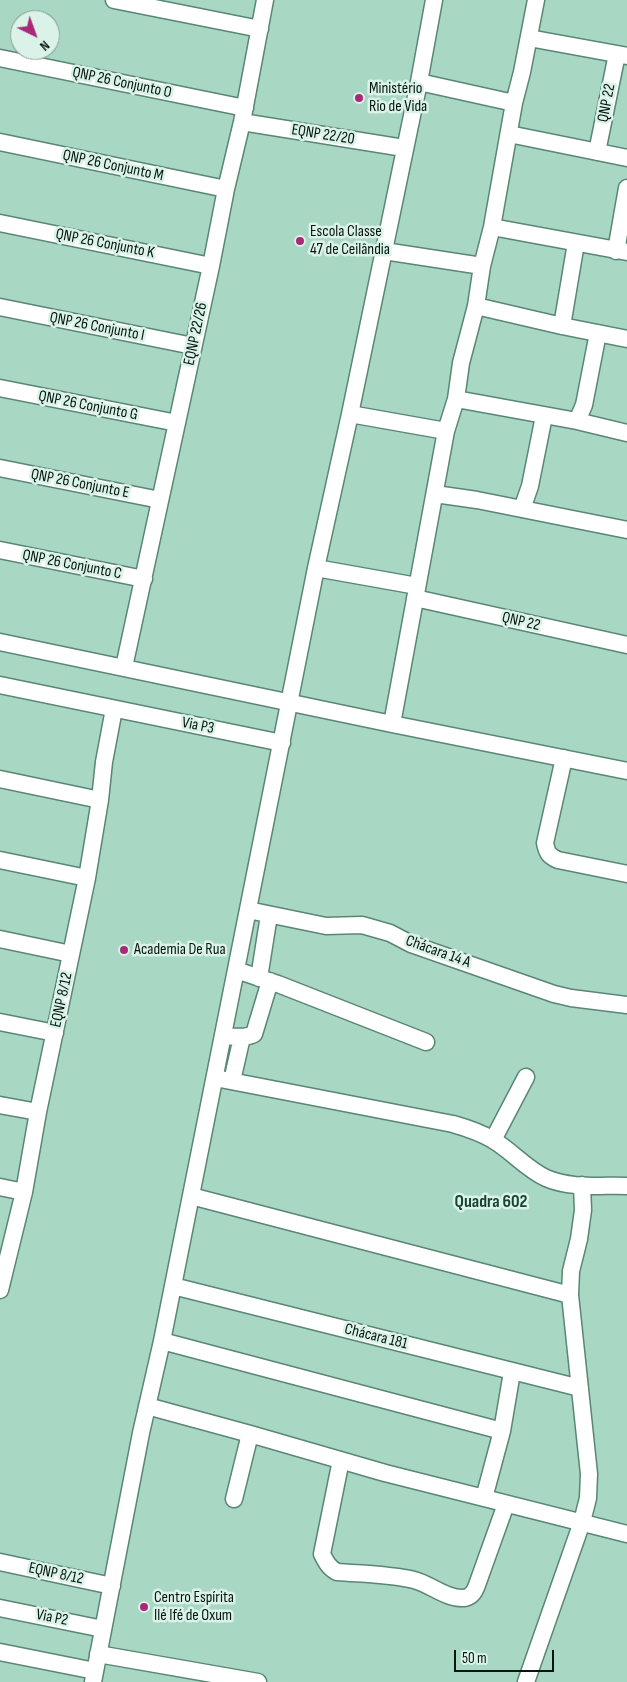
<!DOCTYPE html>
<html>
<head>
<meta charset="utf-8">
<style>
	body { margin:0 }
	#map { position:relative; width:627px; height:1682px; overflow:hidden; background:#a8d7c3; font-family:"Sofia Sans Condensed",sans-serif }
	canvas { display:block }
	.north { position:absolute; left:10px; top:10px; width:50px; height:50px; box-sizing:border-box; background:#daf2e8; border:1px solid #859a92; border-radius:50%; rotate:138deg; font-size:14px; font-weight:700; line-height:20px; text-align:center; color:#051610 }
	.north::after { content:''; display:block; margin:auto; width:18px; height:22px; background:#a92978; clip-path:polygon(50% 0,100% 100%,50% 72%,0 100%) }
	.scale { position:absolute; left:454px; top:1650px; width:100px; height:22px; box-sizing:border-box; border:2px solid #051610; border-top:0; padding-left:6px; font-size:15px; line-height:18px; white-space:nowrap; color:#051610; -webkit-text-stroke:4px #daf2e8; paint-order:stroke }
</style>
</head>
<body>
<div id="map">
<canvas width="627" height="1682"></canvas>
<div class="north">N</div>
<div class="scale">50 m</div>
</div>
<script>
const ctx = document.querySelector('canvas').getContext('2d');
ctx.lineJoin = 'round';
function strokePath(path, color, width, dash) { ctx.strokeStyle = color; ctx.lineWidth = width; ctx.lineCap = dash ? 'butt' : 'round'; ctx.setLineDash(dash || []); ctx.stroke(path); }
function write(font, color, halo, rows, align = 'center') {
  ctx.font = font + ' "Sofia Sans Condensed",sans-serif'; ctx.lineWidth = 5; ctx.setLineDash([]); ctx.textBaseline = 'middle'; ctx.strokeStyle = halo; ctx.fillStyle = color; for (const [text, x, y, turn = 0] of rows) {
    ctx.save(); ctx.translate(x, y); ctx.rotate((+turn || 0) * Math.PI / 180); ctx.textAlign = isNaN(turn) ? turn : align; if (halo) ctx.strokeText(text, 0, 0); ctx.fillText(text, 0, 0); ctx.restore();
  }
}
const minor = new Path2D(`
	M 114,0 L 260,29
	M 529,38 L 627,56
	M 0,58 L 245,108
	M 419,82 L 514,103
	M 242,122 L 404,148
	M 509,134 L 627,158
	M 0,142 L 226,189
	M 597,152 L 617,54
	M 0,223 L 211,266
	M 492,227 L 627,252
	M 384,251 L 482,266
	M 616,251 L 627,188
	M 476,306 L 562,326 L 627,339
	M 0,307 L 193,346
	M 562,326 L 576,243
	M 0,388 L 177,423
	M 456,399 L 577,421 L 627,433
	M 350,414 L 446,431
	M 577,421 L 584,405 L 598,333
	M 0,468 L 160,500
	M 435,494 L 477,500 L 627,530
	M 522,509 L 530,486 L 544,416
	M 0,550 L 144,579
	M 316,568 L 417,586
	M 415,598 L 627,645
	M 0,642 L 392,724 L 627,771
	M 124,667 L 211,266 L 226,189 L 242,122 L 265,0
	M 0,685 L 282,743
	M 392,724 L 446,431 L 456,399 L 461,363 L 476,306 L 482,266 L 492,227 L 514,103 L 522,72 L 536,0
	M 564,758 L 545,843 C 547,853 549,856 558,860 L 627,874
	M 0,779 L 100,800
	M 0,860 L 87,878
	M 248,910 L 326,926 L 362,925 L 390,933 L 411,944 L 554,994 L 571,998 L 627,1005
	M 0,939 L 71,954
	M 236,970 L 278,984 L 426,1042
	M 259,978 L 269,915
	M 0,1022 L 55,1033
	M 223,1036 C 233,1036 245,1039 254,1034 L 270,981
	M 215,1078 L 453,1124 C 467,1128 480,1132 493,1140 C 512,1151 526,1169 546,1178 C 571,1189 601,1185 627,1186
	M 232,1081 L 242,1037
	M 0,1105 L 38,1112
	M 493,1140 L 526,1077
	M 0,1187 L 24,1192
	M 191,1196 L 570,1295
	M 173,1286 L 580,1388
	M 0,1290 L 24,1192 L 38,1112 L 87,878 L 100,800 L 104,762 L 114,709
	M 162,1341 L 502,1431
	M 147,1406 L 250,1434 L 385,1473 L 627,1534
	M 341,1460 L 322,1554 C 326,1562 329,1568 337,1572 C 362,1574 389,1574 414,1580 C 430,1584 446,1599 464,1598 C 472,1597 475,1591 477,1585 L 506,1504
	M 484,1498 L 502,1431 L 512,1372
	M 234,1499 L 250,1434
	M 0,1562 L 112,1586
	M 0,1608 L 103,1629
	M 0,1652 L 95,1671
	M 98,1654 L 258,1682
	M 93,1682 L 141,1433 L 162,1341 L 316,568 L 350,414 L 419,82 L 434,0
	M 526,1682 L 582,1522 L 588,1498 L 589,1474 L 570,1295 L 571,1271 L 579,1239 L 583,1210 L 582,1185`);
strokePath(minor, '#5a8675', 19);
strokePath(minor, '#fff', 16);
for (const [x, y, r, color] of [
	[359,98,5,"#a92978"],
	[300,241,5,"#a92978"],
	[124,950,5,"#a92978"],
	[144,1607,5,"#a92978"]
]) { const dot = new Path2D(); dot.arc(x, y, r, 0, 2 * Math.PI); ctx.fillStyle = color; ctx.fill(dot); strokePath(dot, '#daf2e8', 2); }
write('16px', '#051610', '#daf2e8', [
	["QNP 26 Conjunto O",122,83,12],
	["QNP 22",607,103,-79],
	["EQNP 22/20",323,135,9],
	["QNP 26 Conjunto M",113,166,12],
	["QNP 26 Conjunto K",105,244,11],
	["QNP 26 Conjunto I",97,327,11],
	["EQNP 22/26",196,334,-78],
	["QNP 26 Conjunto G",88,406,11],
	["QNP 26 Conjunto E",80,484,11],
	["QNP 26 Conjunto C",72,565,11],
	["QNP 22",521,622,13],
	["Via P3",198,726,11],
	["Chácara 14 A",438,952,20],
	["EQNP 8/12",62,1000,-78],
	["Chácara 181",376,1337,14],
	["EQNP 8/12",56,1574,12],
	["Via P2",52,1618,11]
]);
write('16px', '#051610', '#daf2e8', [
	["Ministério",369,89],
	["Rio de Vida",369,107],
	["Escola Classe",310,232],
	["47 de Ceilândia",310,250],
	["Academia De Rua",134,950],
	["Centro Espírita",154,1598],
	["Ilé Ifé de Oxum",154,1616]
], 'left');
write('bold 18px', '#174434', '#daf2e8', [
	["Quadra 602",491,1202]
]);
</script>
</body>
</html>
